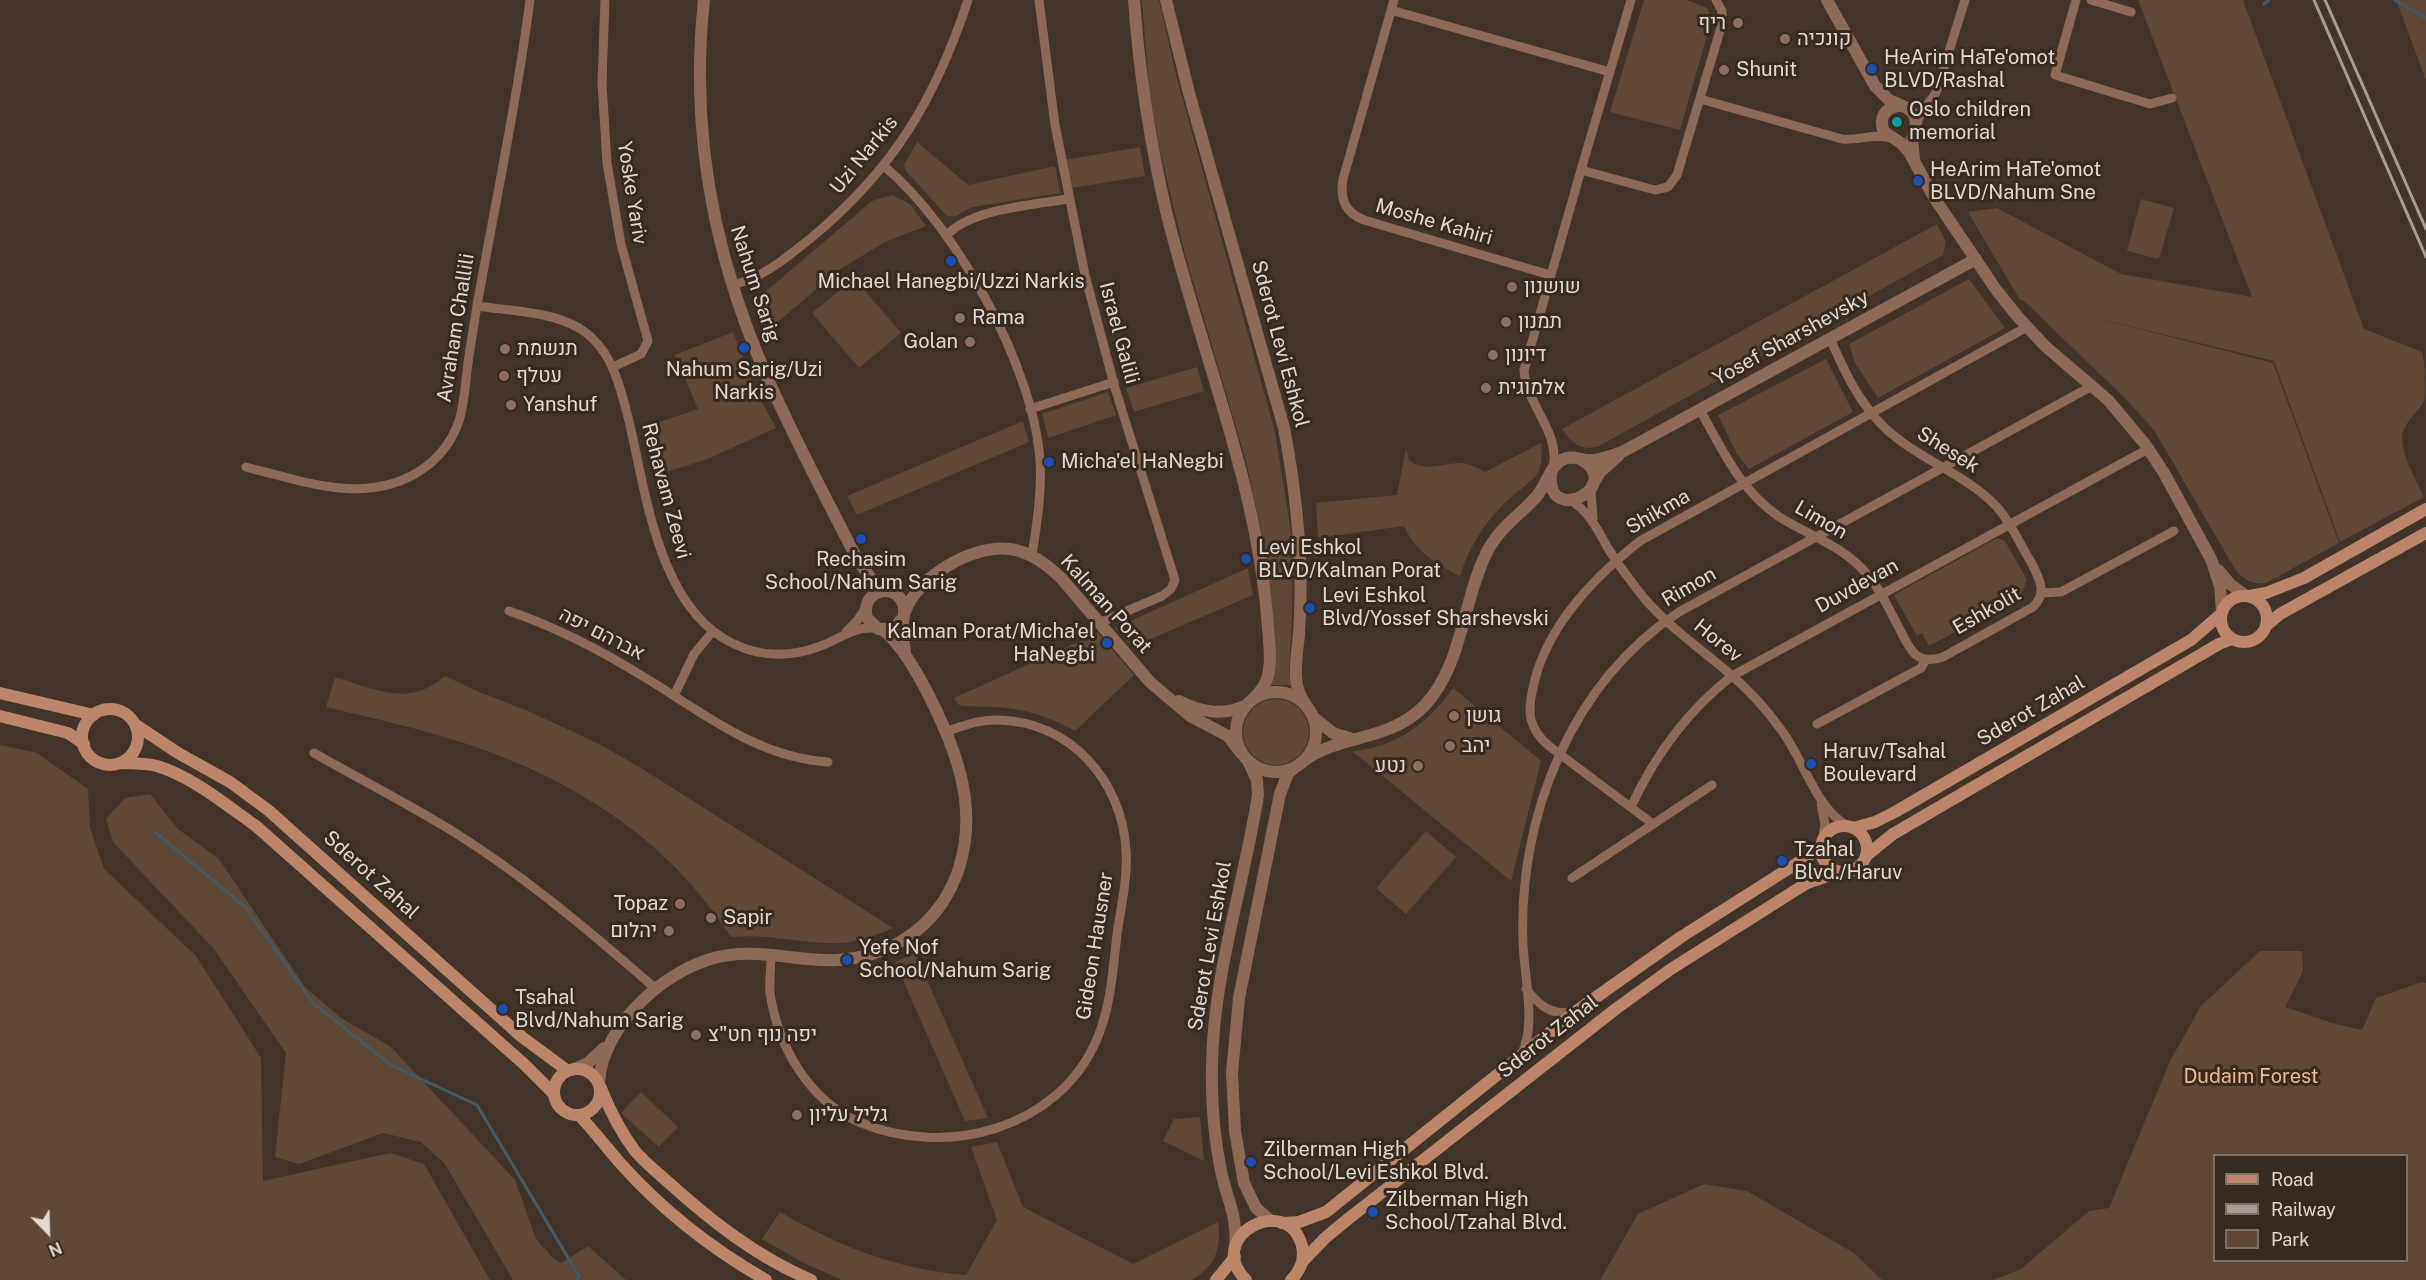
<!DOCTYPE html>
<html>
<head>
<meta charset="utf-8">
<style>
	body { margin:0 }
	#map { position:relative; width:2426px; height:1280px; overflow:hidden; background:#42342a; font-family:"Public Sans",sans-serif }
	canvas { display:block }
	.legend { position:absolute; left:2213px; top:1154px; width:195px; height:108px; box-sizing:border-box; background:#372a20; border:2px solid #7b7067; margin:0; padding:8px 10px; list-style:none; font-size:18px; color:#e1d8d2 }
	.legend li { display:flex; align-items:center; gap:12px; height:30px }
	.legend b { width:30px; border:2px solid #7b7067 }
	.north { position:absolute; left:18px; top:1202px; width:60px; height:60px; -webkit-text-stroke:4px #372a20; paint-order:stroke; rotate:157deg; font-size:16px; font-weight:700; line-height:24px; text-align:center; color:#e1d8d2 }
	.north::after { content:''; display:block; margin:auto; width:21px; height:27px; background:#e1d8d2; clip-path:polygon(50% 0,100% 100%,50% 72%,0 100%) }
</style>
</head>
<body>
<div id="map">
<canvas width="2426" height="1280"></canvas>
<ul class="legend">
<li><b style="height:8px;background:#bc8569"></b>Road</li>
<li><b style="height:8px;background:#a79c95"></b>Railway</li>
<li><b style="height:16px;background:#604836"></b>Park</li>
</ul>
<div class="north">N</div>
</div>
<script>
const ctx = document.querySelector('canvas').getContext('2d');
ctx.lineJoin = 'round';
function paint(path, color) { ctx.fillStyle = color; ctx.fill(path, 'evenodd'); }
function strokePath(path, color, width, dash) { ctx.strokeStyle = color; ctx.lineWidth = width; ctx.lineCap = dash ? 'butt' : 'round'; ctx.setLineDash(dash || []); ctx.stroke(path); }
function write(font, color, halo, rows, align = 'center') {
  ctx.font = font + ' "Public Sans",Heebo,sans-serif'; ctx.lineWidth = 6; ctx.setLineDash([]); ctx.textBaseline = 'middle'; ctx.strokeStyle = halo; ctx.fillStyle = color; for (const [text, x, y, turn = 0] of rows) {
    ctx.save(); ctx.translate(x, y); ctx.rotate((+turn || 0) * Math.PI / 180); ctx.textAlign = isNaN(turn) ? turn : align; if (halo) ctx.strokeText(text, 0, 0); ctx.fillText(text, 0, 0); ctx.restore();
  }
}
paint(new Path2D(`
	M 1142,0 L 1159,0 L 1176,75 L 1275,432 L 1292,539 L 1292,614 L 1289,672 L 1291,685 L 1270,685 L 1270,591 L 1260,525 L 1246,461 L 1185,254 L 1160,151 L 1149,89 Z
	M 1644,0 L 1687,0 L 1707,8 L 1712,18 L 1680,130 L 1610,112 Z
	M 2138,0 L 2243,0 L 2364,329 L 2422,352 C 2425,363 2426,388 2425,399 C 2419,413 2402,422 2402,439 C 2403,459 2416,479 2424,497 L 2340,542 L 2274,361 L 2084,315 L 2273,363 L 2339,543 L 2266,583 C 2252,585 2243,579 2235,569 L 2154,430 L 2127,400 L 2024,301 L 2020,300 L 1968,212 L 1997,208 L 2121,274 L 2252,297 Z
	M 2396,0 L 2426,0 L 2426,80 Z
	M 917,142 L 968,185 L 1055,166 L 1060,193 L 972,207 L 956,216 L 947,216 L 906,171 L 904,165 Z
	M 1140,147 L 1145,176 L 1072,188 L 1065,160 Z
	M 892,195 L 910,204 L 926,226 L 885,242 L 839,270 L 767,331 L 760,305 L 764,293 L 872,201 Z
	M 2141,199 L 2174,208 L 2159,259 L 2127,251 Z
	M 1937,224 L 1946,242 L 1943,255 L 1599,446 C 1582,452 1571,443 1562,429 Z
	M 854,278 L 901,333 L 859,368 L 812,313 Z
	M 1969,279 L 2005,328 L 1878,398 L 1855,363 L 1849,344 Z
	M 733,332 L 756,391 L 776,428 L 705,460 L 653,476 L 642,428 L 698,409 L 675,355 Z
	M 1826,359 L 1853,412 L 1749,469 L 1737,454 L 1718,415 Z
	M 1197,367 L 1204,391 L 1134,412 L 1126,388 Z
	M 1108,392 L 1116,415 L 1048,438 L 1042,414 Z
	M 1023,421 L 1029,442 L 857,515 L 847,496 Z
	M 1541,443 C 1542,453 1543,465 1537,474 C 1531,483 1517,491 1509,499 C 1486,520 1469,546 1460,576 C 1436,564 1415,551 1404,526 L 1318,538 L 1316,503 L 1397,495 L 1406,448 L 1409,460 C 1425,473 1443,463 1462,463 C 1470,464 1478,468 1485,472 Z
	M 1997,538 L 2005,541 L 2027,580 L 2020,597 L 1929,646 L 1922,633 L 1917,636 L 1894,595 Z
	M 1248,568 L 1253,595 L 1132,647 L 1115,628 Z
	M 1098,633 L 1134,675 L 1075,731 C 1031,708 1012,707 964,706 L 959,705 L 954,698 Z
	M 445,676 L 479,692 L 528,711 L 597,743 L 641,768 L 893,928 C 877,935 861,941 844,943 C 806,945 769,933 731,937 C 669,840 575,780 467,744 C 421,729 373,718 326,707 L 335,677 C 375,689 409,708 445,676 Z
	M 1453,688 L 1541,761 L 1511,881 L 1352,751 C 1396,748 1428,723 1453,688 Z
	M1243 732a33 33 0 1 1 66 0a33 33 0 1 1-66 0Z
	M 0,745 L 37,753 L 88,789 L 90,828 L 104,869 L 196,956 L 261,1058 L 263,1181 L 390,1153 L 424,1164 L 490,1280 L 0,1280 Z
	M 150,794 L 178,829 L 219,859 L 305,987 L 341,1018 L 391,1047 L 515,1180 L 536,1239 L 553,1258 L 561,1263 L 588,1246 L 626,1280 L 513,1280 L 445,1164 L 421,1142 L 383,1133 L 299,1164 L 275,1157 L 286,1053 L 214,949 L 113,842 L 106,819 L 125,798 Z
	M 1426,831 L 1456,857 L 1406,914 L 1376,888 Z
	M 2260,951 L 2302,951 L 2303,971 L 2285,1007 L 2332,1023 L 2362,1030 L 2376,998 L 2422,982 L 2426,983 L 2426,1280 L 1993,1280 L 2021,1269 L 2089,1211 L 2109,1208 L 2170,1061 L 2201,1006 ZM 2214,1156 L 2406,1156 L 2406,1260 L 2214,1260 Z
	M 915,953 L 988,1118 L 965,1121 L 895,962 Z
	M 641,1092 L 678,1127 L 659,1147 L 621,1113 Z
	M 1200,1117 L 1204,1161 L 1163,1141 L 1174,1119 Z
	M 997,1142 L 1023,1207 L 1133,1264 L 1218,1222 C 1222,1248 1215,1268 1191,1280 L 842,1280 L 804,1263 L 762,1239 L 780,1212 C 838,1246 898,1270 966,1275 L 997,1220 L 971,1147 Z
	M 1704,1184 L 1747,1191 L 1854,1253 L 1882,1280 L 1600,1280 L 1638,1214 Z`), '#604836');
strokePath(new Path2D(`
	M 2395,0 L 2426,18
	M 2264,4 L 2269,0
	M 155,832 L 245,907 L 313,1003 L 391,1065 L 477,1105 L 579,1276 L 577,1280`), '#445a66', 3);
strokePath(new Path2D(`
	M 605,0 L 602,83 L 607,163 L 621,244 L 648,341 L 641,354 L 613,367
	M 1039,0 L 1055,125 L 1085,275 L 1115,388 L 1175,580 L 1171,589 L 1162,596 L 1099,623
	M 1394,0 L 1343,179 C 1340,199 1344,212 1364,220 L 1550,275
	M 1631,0 L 1581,170 L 1655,190 L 1668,187 L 1677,175 L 1722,24 L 1722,11 L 1716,0
	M 2076,0 L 2055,75 L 2150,104 L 2172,98
	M 2091,0 L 2131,12
	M 1391,10 L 1610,72
	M 1700,99 L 1842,139 C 1858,141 1873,133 1890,138
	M 1916,125 L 1921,113 L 1936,93 L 1965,0
	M 884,166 C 956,226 1033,366 1040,460 C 1042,492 1037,523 1032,555
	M 946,236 C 970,209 1032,205 1068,199
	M 733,285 C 764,277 786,258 811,238 C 893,170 935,100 968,0
	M 477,306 C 510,311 549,311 579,328 C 612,348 620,386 629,421 C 646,493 659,610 734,644 C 761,657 790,657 818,647 C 837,641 856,624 878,629
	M 1030,409 L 1114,382
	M 1700,410 C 1722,449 1740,490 1778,516 C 1807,535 1842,545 1866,573 C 1880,589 1889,609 1899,628 C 1904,637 1908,648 1916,655 C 1924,661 1934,660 1943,657 L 2033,607 C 2048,593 2039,578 2031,562 C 2020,544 2011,523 1997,507 C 1965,473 1919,460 1885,428 C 1859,403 1844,371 1830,338
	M 246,467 C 300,480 360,504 413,475 C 435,463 451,444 459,421 C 464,405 465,388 467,371 C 470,347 474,324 478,300 C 496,200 517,100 530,0
	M 1553,468 C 1561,432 1526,405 1524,370 L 1581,170
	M 1591,490 L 1593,519
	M 1570,500 C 1590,512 1598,531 1609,550 C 1620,567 1632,583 1644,598 C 1669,627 1701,649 1730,674 C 1749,690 1767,710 1782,731 C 1804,760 1817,812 1850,827
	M 2041,593 L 2061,592 L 2174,531
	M 509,611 C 556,627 602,651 644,677 C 704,713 756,757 828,762
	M 846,632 L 857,621 L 865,609
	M 674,696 L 694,654 L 713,631
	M 1817,724 L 1921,668 L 1926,659
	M 314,753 C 361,780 411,805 457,834 C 528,879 593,934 656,989
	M 1821,804 L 1825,824 L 1822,841
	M 1631,807 C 1655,755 1687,711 1732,676 L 2148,449
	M 1653,824 L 1549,746 C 1529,729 1527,713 1533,688 C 1545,628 1593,578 1640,541 L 2027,327
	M 1572,878 L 1712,785
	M 771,956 C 771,968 769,981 770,993 C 778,1046 808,1100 859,1122 C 946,1159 1059,1129 1097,1039 C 1111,1006 1113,969 1117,934 C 1121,907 1128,877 1126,850 C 1122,781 1071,722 999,720 C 980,719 963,726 945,732
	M 1526,989 C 1539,1005 1552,1017 1574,1011
	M 1521,1055 C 1537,1027 1524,975 1523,943 C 1518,817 1571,683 1679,612 L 2092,386`), '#8d6a58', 9);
strokePath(new Path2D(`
	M 704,0 C 690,127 713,251 763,368 C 791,433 825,496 857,559 L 872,580 L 886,591
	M 1134,0 C 1139,71 1150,142 1166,211 C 1199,346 1255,477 1267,616 C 1268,636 1273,660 1267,679 C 1264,687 1260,692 1254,698
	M 1166,0 L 1189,93 L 1284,428 C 1297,496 1304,565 1299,634 C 1297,658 1290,684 1306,705
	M 1827,0 L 1875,86 L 1889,100 L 1907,108 L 1914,114 L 1916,123 L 1912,140 L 1914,158
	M 1900,106 C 1885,107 1878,118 1884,132 L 1901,143 L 1909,152 L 1935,199 L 1997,291 L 2018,317 L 2045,346 L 2108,400 L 2145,444 L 2164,473 L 2211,559 L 2220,586 L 2222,610
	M 1551,474 C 1546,528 1627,485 1580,459
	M 1593,484 L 1600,472 L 1618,456
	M 2218,570 L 2230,584 L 2246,596
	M 905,612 C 917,577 973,544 1010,549 C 1031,552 1046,564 1061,578 L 1150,682 L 1190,716 L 1228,736 L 1241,753
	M 903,618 L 893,629 L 878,629 L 867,618 C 859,592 894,580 903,604 C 906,612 903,620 902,628 C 902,636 904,644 905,652
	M1236 732a40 40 0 1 1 80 0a40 40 0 1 1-80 0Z
	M 1179,701 C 1201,712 1221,716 1245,706
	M 1313,717 L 1333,733 L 1352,739
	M 1302,762 C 1340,733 1389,743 1425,705 C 1463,664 1462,603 1486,554 C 1499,527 1518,517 1536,497 C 1546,486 1550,466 1562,460 C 1572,454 1582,461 1593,460 C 1604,459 1614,455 1624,451 L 1976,259
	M 572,1070 L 588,1063 L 604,1048
	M 599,1083 C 602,1023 672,962 729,955 C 765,950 802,962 838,960 C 935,953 983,868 961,777 C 952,739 914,654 883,630
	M 1271,1221 L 1256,1208 L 1244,1183 L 1235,1131 L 1232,1073 L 1239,998 L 1280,794 L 1288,773 L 1297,766
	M 1235,1247 C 1238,1216 1227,1200 1221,1171 C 1214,1136 1211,1102 1212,1066 C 1213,975 1244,885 1258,795 L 1257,780 L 1248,761`), '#8d6a58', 12);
strokePath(new Path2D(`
	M2221 619a23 23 0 1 1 46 0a23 23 0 1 1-46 0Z
	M 2249,596 L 2266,593 L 2304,578 L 2426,509
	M 2266,626 L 2280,614 L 2426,533
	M 0,693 L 94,715
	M82 737a28 28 0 1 1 56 0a28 28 0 1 1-56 0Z
	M 0,716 L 68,733 L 84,744
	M 136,725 L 178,753 L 230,782 L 268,810 L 522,1037 L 568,1071
	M 120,763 C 132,763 145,763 157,766 C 193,777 226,805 256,826 L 525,1065 L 554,1094
	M1821 849a23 23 0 1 1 46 0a23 23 0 1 1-46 0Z
	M 1853,828 L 1875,822 L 1895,812 L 2191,640 L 2221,614
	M 1867,855 L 1893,834 L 2219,644 L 2232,639
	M554 1092a23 23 0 1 1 46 0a23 23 0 1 1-46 0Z
	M 600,1086 C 609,1109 620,1131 635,1151 C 644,1162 657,1172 668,1182 C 711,1221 757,1257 811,1280
	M 579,1115 C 594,1131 607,1148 621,1164 C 663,1211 712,1249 766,1280
	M 1282,1223 L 1299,1222 L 1326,1212 L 1578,1010 L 1681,937 L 1821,848
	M 1302,1262 L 1325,1238 L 1348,1219 L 1617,1008 L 1671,969 L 1807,883 L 1839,872
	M 1216,1280 L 1235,1257
	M 1246,1280 C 1203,1237 1287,1191 1302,1246 C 1305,1259 1300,1271 1291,1280`), '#bc8569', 12);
strokePath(new Path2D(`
	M 2314,0 L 2426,257
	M 2325,0 L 2426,229`), '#a79c95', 3);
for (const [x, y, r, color] of [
	[1738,23,6,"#8d6e63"],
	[1785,39,6,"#8d6e63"],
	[1872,69,6,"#1a4fb4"],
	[1724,70,6,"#8d6e63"],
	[1897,122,6,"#0f9aa8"],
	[1918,181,6,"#1a4fb4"],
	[951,261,6,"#1a4fb4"],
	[1512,287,6,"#8d6e63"],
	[960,318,6,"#8d6e63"],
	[1506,322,6,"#8d6e63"],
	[970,342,6,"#8d6e63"],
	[744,348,6,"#1a4fb4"],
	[505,349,6,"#8d6e63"],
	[1493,355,6,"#8d6e63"],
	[504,376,6,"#8d6e63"],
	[1486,388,6,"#8d6e63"],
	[511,405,6,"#8d6e63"],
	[1049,462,6,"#1a4fb4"],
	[861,539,6,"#1a4fb4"],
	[1246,559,6,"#1a4fb4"],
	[1310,608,6,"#1a4fb4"],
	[1107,643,6,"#1a4fb4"],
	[1454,716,6,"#8d6e63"],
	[1450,746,6,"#8d6e63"],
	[1811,764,6,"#1a4fb4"],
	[1418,766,6,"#8d6e63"],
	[1782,861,6,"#1a4fb4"],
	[680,904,6,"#8d6e63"],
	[711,918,6,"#8d6e63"],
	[669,931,6,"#8d6e63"],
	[847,960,6,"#1a4fb4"],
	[503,1009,6,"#1a4fb4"],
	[696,1035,6,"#8d6e63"],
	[797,1115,6,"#8d6e63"],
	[1251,1162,6,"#1a4fb4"],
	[1373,1212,6,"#1a4fb4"]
]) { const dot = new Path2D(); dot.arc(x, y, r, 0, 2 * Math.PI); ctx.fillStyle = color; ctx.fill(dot); strokePath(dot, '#372a20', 2); }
write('20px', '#e1d8d2', '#372a20', [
	["ריף",1726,23,"right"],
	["קונכיה",1797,39],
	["HeArim HaTe'omot",1884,58],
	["BLVD/Rashal",1884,81],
	["Shunit",1736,70],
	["Oslo children",1909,110],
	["memorial",1909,133],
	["HeArim HaTe'omot",1930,170],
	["BLVD/Nahum Sne",1930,193],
	["Michael Hanegbi/Uzzi Narkis",951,282,"center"],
	["שושנון",1524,287],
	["Rama",972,318],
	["תמנון",1518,322],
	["Golan",958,342,"right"],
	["תנשמת",517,349],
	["דיונון",1505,355],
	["Nahum Sarig/Uzi",744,370,"center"],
	["Narkis",744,393,"center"],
	["עטלף",516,376],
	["אלמוגית",1498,388],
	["Yanshuf",523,405],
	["Micha'el HaNegbi",1061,462],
	["Levi Eshkol",1258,548],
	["BLVD/Kalman Porat",1258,571],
	["Rechasim",861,560,"center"],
	["School/Nahum Sarig",861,583,"center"],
	["Levi Eshkol",1322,596],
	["Blvd/Yossef Sharshevski",1322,619],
	["Kalman Porat/Micha'el",1095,632,"right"],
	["HaNegbi",1095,655,"right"],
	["גושן",1466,716],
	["יהב",1462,746],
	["Haruv/Tsahal",1823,752],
	["Boulevard",1823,775],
	["נטע",1406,766,"right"],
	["Tzahal",1794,850],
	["Blvd./Haruv",1794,873],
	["Topaz",668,904,"right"],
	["Sapir",723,918],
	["יהלום",657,931,"right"],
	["Yefe Nof",859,948],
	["School/Nahum Sarig",859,971],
	["Tsahal",515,998],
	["Blvd/Nahum Sarig",515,1021],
	["יפה נוף חט\"צ",708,1035],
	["גליל עליון",809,1115],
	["Zilberman High",1263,1150],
	["School/Levi Eshkol Blvd.",1263,1173],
	["Zilberman High",1385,1200],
	["School/Tzahal Blvd.",1385,1223]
], 'left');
write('20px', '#e1d8d2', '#372a20', [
	["Uzi Narkis",864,155,-51],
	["Yoske Yariv",632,193,81],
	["Moshe Kahiri",1434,222,16],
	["Nahum Sarig",755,284,72],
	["Avraham Challili",456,328,-81],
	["Israel Galili",1119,333,75],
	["Yosef Sharshevsky",1791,338,-29],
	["Sderot Levi Eshkol",1280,344,75],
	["Shesek",1948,450,32],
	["Rehavam Zeevi",666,491,75],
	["Shikma",1658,512,-30],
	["Limon",1821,520,30],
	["Duvdevan",1857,586,-29],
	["Rimon",1689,587,-30],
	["Kalman Porat",1106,604,48],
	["Eshkolit",1987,611,-30],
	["אברהם יפה",602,634,27],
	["Horev",1718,641,39],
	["Sderot Zahal",2031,711,-30],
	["Sderot Zahal",371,875,42],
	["Gideon Hausner",1095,946,-81],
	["Sderot Levi Eshkol",1210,946,-80],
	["Sderot Zahal",1548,1037,-38]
]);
write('20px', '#f0b88e', '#372a20', [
	["Dudaim Forest",2251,1077]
]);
</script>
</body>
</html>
